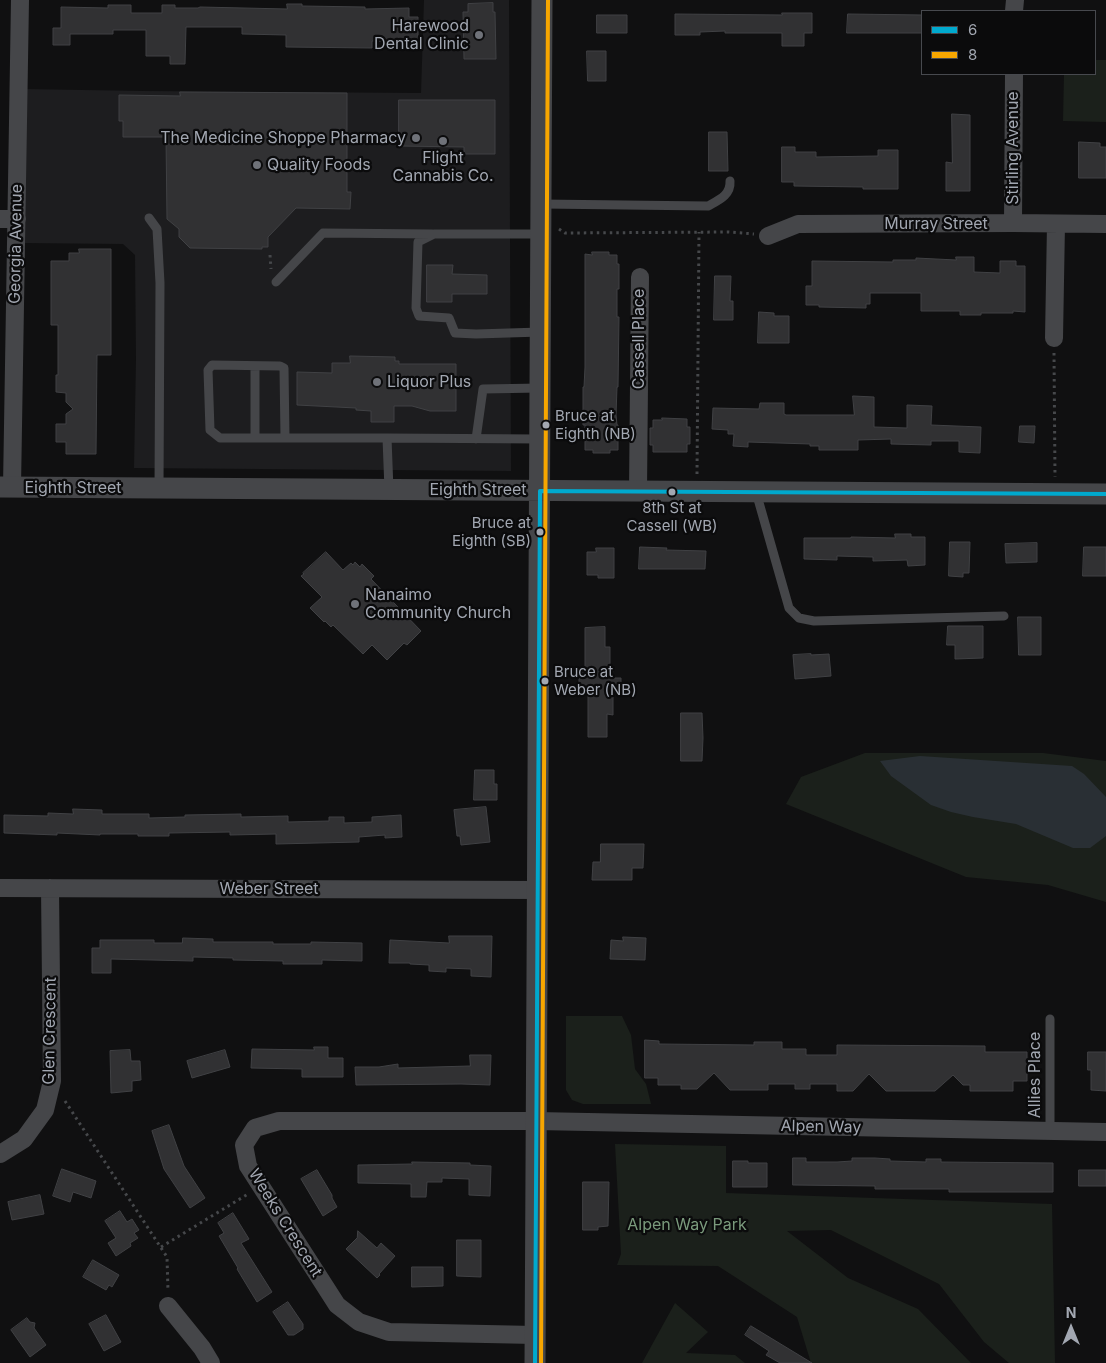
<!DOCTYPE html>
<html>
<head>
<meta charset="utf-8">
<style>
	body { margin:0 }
	#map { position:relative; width:1106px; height:1363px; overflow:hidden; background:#101011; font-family:Inter,sans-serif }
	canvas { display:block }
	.legend { position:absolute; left:921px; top:10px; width:175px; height:65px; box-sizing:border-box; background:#0b0b0c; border:1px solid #47494e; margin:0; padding:6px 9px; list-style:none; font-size:15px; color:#a2a7b1 }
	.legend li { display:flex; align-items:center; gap:10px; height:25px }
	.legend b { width:25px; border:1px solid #47494e }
	.north { position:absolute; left:1046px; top:1303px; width:50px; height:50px; -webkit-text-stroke:4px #0b0b0c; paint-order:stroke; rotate:0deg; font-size:14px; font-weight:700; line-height:20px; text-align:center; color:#a2a7b1 }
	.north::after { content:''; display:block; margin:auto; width:18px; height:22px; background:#a2a7b1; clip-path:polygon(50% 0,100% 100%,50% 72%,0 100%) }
</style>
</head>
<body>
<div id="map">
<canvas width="1106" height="1363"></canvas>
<ul class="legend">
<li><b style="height:6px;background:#00a9ce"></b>6</li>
<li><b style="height:6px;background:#f7a600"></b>8</li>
</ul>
<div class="north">N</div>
</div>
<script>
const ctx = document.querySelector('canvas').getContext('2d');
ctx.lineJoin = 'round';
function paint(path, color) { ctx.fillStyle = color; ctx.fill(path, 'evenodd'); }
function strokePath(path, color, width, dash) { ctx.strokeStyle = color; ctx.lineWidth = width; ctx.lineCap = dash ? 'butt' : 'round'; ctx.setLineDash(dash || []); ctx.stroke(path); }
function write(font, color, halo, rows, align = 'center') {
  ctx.font = font + ' Inter,sans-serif'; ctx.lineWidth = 4.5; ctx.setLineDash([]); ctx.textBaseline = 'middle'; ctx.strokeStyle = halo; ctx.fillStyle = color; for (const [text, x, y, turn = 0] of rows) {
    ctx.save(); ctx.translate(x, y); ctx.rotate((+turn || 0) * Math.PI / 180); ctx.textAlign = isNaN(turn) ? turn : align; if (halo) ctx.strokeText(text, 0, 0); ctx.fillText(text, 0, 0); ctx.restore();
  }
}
paint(new Path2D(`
	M 424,0 L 509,0 L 511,471 L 134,468 L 136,359 L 135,255 L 123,244 L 22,243 L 22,89 L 144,91 L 421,93 Z`), '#1d1d1f');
paint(new Path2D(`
	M 1095,60 L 1106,60 L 1106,122 L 1063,121 L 1064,74 L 1095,74 Z
	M 865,753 L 1043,753 L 1106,761 L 1106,902 L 1048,885 L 966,877 L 786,804 L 801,777 Z
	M 566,1016 L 622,1016 L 631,1035 L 635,1069 L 646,1084 L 651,1104 L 583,1104 L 572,1100 L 566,1090 Z
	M 615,1144 L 726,1146 L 726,1193 L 1052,1204 L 1055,1363 L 1009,1363 L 984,1342 L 939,1284 L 831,1230 L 787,1231 L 848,1278 L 918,1309 L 971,1363 L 811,1363 L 797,1317 L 718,1266 L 617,1265 L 621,1254 Z
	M 675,1303 L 708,1332 L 686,1353 L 735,1355 L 745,1363 L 642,1363 Z`), '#1b201b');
paint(new Path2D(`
	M 920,756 L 1072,766 L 1084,774 L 1106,797 L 1106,836 L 1090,848 L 1073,848 L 1016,824 L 973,817 L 951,812 L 931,805 L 891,776 L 880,761 Z`), '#292f34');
const building = new Path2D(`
	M 493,3 L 493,12 L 495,12 L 496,59 L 464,59 L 463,12 L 468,12 L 468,4 Z
	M 287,4 L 302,4 L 302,6 L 365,7 L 365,9 L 409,8 L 409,17 L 418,17 L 418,42 L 372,41 L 372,48 L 286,47 L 286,35 L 242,34 L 242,27 L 186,27 L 185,64 L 170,64 L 170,56 L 146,56 L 146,30 L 113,30 L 113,34 L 70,34 L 70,45 L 53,45 L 53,28 L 61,28 L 61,7 L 108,8 L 108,5 L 131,5 L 131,13 L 162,13 L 162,5 L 175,5 L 175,8 L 198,8 L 200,7 L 287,9 Z
	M 782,13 L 812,13 L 812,33 L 804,33 L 804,46 L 782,46 L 782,33 L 725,33 L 725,31 L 700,32 L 700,35 L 675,35 L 675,14 L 782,15 Z
	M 848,14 L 922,15 L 922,33 L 847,33 Z
	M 597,15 L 627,15 L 627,33 L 597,33 Z
	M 587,51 L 606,51 L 606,81 L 588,81 Z
	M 180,92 L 347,93 L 347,192 L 351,192 L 350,209 L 296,208 L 268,237 L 268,247 L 262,247 L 262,249 L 190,248 L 179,237 L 179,229 L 167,219 L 166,137 L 123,137 L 123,121 L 119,121 L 119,95 L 180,96 Z
	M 399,100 L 495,100 L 495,154 L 464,154 L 464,147 L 399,146 Z
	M 952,114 L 970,115 L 970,191 L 946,191 L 946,162 L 952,163 Z
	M 709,132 L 727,132 L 728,171 L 709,171 Z
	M 1079,142 L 1100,143 L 1100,147 L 1106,147 L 1106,178 L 1079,178 Z
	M 782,147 L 795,147 L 795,152 L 816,152 L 816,157 L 878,156 L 878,150 L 898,150 L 898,189 L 863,189 L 863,187 L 794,186 L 794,182 L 782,182 Z
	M 79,249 L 111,249 L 111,355 L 97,355 L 96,454 L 66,454 L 66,442 L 56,442 L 56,424 L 66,424 L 66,414 L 73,409 L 66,402 L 66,393 L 56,392 L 56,375 L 58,375 L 58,325 L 51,325 L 51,261 L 69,261 L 69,253 L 79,253 Z
	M 592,252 L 609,252 L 609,255 L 617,255 L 617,264 L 619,264 L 619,289 L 617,289 L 617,317 L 619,317 L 618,387 L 617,387 L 616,415 L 617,425 L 618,425 L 618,450 L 610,450 L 610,453 L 593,453 L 593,450 L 585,450 L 585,425 L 583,425 L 583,387 L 584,387 L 585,367 L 585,254 L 592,255 Z
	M 956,257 L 974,257 L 974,272 L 1000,273 L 1000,261 L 1016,261 L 1016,266 L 1025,266 L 1025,312 L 1013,311 L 1013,313 L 981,313 L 981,315 L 960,315 L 960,311 L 921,311 L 921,293 L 870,293 L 870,304 L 866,304 L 866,308 L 819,307 L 819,305 L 806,305 L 806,286 L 812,286 L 812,261 L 893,262 L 893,260 L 916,260 L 916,258 L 956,260 Z
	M 427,265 L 453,265 L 452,274 L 487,275 L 487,294 L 452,294 L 452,302 L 427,302 Z
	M 715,276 L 731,276 L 730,301 L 733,301 L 733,320 L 714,320 Z
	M 759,312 L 774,313 L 774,316 L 789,316 L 789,343 L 758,343 Z
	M 350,356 L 395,357 L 395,361 L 399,361 L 399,364 L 456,364 L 456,411 L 430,411 L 412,406 L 394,406 L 394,422 L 371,422 L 371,411 L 356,410 L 356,408 L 297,405 L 297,372 L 332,373 L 332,363 L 350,363 Z
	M 853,396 L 874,397 L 874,427 L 907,428 L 907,405 L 932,406 L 931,425 L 981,427 L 980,453 L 959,452 L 959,441 L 931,441 L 931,445 L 891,444 L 891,439 L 858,440 L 858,450 L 819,450 L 819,446 L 810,446 L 810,444 L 748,442 L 748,447 L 733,446 L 734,434 L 728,434 L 728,430 L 712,429 L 713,408 L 759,409 L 760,403 L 784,403 L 784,414 L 786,415 L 854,415 Z
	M 662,418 L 687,419 L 687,427 L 690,427 L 690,444 L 687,444 L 687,452 L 653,452 L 653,445 L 650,445 L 650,428 L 653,428 L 653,420 L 662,420 Z
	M 1020,426 L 1035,426 L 1034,443 L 1019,442 Z
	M 895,534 L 911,534 L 911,537 L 925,537 L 925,565 L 908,566 L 907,560 L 873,561 L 873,557 L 837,556 L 837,560 L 804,559 L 804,538 L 851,538 L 851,537 L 895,538 Z
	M 950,542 L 970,542 L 969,573 L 963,573 L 963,577 L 949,576 Z
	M 1037,543 L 1037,562 L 1006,563 L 1005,544 Z
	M 640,547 L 667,548 L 666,550 L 706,551 L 705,569 L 639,569 Z
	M 1084,547 L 1106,547 L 1106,576 L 1083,576 Z
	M 596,548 L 614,548 L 614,578 L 598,578 L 598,575 L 587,575 L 587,552 L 596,552 Z
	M 326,552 L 343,570 L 351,563 L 353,565 L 355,562 L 360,567 L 362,564 L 374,576 L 371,579 L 421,631 L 407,645 L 404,643 L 387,660 L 372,645 L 363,654 L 333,625 L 331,627 L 325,621 L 324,622 L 310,608 L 322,597 L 301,576 L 304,574 L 303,573 Z
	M 1018,617 L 1041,617 L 1041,655 L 1019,655 Z
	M 948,626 L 983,626 L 983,658 L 955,659 L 955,645 L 947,645 Z
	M 605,627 L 605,647 L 610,647 L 610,669 L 613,669 L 612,678 L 621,678 L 621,692 L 613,692 L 613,715 L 607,714 L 607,737 L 588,737 L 588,691 L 579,691 L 579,677 L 582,677 L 582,668 L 585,668 L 585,628 Z
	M 811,654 L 811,655 L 829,654 L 831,676 L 795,679 L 793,655 Z
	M 681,713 L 702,713 L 703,738 L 702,761 L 681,761 Z
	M 475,770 L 494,770 L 494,784 L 497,784 L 497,800 L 474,800 Z
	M 486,807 L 490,842 L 461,845 L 460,836 L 457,836 L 454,810 Z
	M 73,809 L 102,810 L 102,814 L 149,814 L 149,818 L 185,817 L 185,815 L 241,814 L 241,817 L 288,816 L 288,822 L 329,821 L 329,817 L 344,817 L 344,823 L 372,822 L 372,817 L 401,815 L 402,837 L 385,838 L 385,835 L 359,837 L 359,842 L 276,844 L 276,834 L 230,835 L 230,832 L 169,833 L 169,836 L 138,836 L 138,834 L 100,834 L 100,835 L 57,833 L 57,835 L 4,833 L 4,815 L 48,816 L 48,813 L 73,814 Z
	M 601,844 L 644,844 L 643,868 L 632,868 L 632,880 L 592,880 L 593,862 L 600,862 Z
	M 449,936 L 492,936 L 491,977 L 471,976 L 471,969 L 446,968 L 446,972 L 429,971 L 429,965 L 410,964 L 410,963 L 389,963 L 390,940 L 449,943 Z
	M 623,937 L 646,938 L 645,960 L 610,959 L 611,940 L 623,941 Z
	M 183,938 L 213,939 L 213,942 L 273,942 L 273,944 L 311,944 L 311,942 L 362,943 L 362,961 L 322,960 L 322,964 L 283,964 L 283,961 L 233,960 L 233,958 L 193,957 L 193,961 L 111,959 L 111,973 L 92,973 L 92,948 L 100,948 L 100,940 L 154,940 L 154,943 L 182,943 Z
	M 645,1040 L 659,1041 L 659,1044 L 754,1045 L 754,1042 L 782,1042 L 782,1049 L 806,1049 L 806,1055 L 837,1055 L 837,1045 L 985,1046 L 985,1052 L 1027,1052 L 1027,1081 L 1013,1081 L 1013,1091 L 970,1091 L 970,1085 L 963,1085 L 953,1075 L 935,1091 L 886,1091 L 869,1074 L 853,1091 L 837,1091 L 837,1084 L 810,1084 L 810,1089 L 795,1089 L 795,1084 L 768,1084 L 768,1090 L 730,1090 L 714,1073 L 697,1089 L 681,1089 L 681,1085 L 658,1085 L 658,1078 L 645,1078 Z
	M 314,1047 L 328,1047 L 328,1058 L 343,1058 L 343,1077 L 302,1077 L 302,1069 L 251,1068 L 252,1049 L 314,1050 Z
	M 130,1050 L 131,1061 L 140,1061 L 141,1080 L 132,1081 L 132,1091 L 111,1093 L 110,1051 Z
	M 225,1050 L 230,1067 L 192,1078 L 187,1061 Z
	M 1088,1052 L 1106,1052 L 1106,1091 L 1091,1090 L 1091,1070 L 1088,1070 Z
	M 470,1055 L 491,1055 L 490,1085 L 461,1084 L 356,1085 L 355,1067 L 379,1067 L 398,1064 L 398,1068 L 470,1066 Z
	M 169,1125 L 184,1166 L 205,1198 L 190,1208 L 164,1169 L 152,1131 Z
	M 793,1158 L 806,1158 L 806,1162 L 837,1162 L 852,1161 L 852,1158 L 875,1158 L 890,1159 L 890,1161 L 926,1162 L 926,1159 L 941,1159 L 941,1162 L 1053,1163 L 1053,1192 L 949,1192 L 949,1189 L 875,1189 L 875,1186 L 793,1185 Z
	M 733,1161 L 748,1161 L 748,1163 L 767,1163 L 767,1187 L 733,1187 Z
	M 412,1162 L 470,1163 L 470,1165 L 491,1166 L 490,1196 L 469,1195 L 469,1179 L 442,1178 L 442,1182 L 427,1182 L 426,1197 L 411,1197 L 411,1184 L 358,1183 L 358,1165 L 412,1164 Z
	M 62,1169 L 96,1181 L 91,1198 L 73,1192 L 70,1202 L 53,1196 Z
	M 317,1170 L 332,1195 L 332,1198 L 337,1207 L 323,1216 L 301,1179 Z
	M 1079,1170 L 1106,1170 L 1106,1186 L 1079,1186 Z
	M 583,1182 L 609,1182 L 608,1226 L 598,1227 L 598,1230 L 583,1230 Z
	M 40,1195 L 44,1214 L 12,1220 L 8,1202 Z
	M 120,1211 L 127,1222 L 132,1219 L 139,1230 L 134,1233 L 138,1238 L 130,1243 L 131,1246 L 116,1256 L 108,1243 L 116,1238 L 105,1221 Z
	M 233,1213 L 249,1239 L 241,1243 L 272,1292 L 257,1302 L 237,1269 L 238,1268 L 219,1236 L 224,1233 L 218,1223 Z
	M 358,1231 L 377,1248 L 381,1243 L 395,1256 L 379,1274 L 380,1275 L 377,1278 L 346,1249 L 357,1238 Z
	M 457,1240 L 481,1240 L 481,1277 L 457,1276 Z
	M 93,1260 L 119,1275 L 112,1287 L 109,1285 L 106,1290 L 83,1277 Z
	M 412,1267 L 443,1267 L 443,1286 L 412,1287 Z
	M 288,1302 L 303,1324 L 303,1329 L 294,1335 L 288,1335 L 273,1312 Z
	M 106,1315 L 121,1342 L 104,1351 L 89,1324 Z
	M 27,1318 L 30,1322 L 35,1323 L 34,1328 L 46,1345 L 30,1357 L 11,1330 Z
	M 751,1326 L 812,1363 L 780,1363 L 766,1355 L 769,1351 L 745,1335 Z`);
paint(building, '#313133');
strokePath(building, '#404144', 1);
strokePath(new Path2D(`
	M 559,229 L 565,233 L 729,232 L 754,234
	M 270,255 L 271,269
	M 1054,353 L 1055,477
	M 697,474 L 699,232
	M 65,1101 L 167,1257 L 168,1291
	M 161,1247 L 248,1194`), '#46484b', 3, [2.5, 4]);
strokePath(new Path2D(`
	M 542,204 L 708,206 C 719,200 731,195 730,181
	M 149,218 L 157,229 L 160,283 L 159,488
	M 276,282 L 323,233 L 432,234
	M 541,332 L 476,334 L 455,333 L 449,318 L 419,316 L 416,308 L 418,242 L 434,234 L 541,234
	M 255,366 L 255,438
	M 285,438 L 284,368 L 280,366 L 212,365 L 208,370 L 210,430 L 220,438 L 387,438 L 389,490
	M 387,438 L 539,439
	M 476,439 L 483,389 L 540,388
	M 756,492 L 789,608 L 799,618 L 814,621 L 1004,616
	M 1050,1019 L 1050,1131`), '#454649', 9);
strokePath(new Path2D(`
	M 1014,11 L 1015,0
	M 0,219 L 17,219
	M 1013,223 L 1014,74
	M 768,236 L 798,224 L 1013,223 L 1106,224
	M 1054,338 L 1056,224
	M 12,487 L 20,0
	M 638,491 L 640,277
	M 0,888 L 538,890
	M 0,1154 L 24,1139 L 45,1110 L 52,1081 L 50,888
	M 168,1306 L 202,1348 L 211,1363
	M 535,1335 L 389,1332 L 359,1322 L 337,1305 L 248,1166 L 244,1145 L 255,1128 L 279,1121 L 536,1121 L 1106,1132`), '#454649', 18);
strokePath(new Path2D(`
	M 0,487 L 1106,494
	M 535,1363 L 542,0`), '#454649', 21);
strokePath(new Path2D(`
	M 540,491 L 1106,494
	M 535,1363 L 540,491`), '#00a9ce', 4);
strokePath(new Path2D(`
	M 541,1363 L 548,0`), '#f7a600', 4);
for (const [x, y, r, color] of [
	[479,35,5,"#6f7279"],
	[416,138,5,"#6f7279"],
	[443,141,5,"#6f7279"],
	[257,165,5,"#6f7279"],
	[377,382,5,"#6f7279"],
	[546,425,4.5,"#a2a7b1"],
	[672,492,4.5,"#a2a7b1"],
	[540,532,4.5,"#a2a7b1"],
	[355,604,5,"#6f7279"],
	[545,681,4.5,"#a2a7b1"]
]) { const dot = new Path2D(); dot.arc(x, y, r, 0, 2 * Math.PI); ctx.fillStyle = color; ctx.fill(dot); strokePath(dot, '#0b0b0c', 2); }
write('15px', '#a2a7b1', '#0b0b0c', [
	["Bruce at",555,416],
	["Eighth (NB)",555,434],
	["8th St at",672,508,"center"],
	["Cassell (WB)",672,526,"center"],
	["Bruce at",531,523,"right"],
	["Eighth (SB)",531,541,"right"],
	["Bruce at",554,672],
	["Weber (NB)",554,690]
], 'left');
write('16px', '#a2a7b1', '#0b0b0c', [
	["Harewood",469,26,"right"],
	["Dental Clinic",469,44,"right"],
	["The Medicine Shoppe Pharmacy",406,138,"right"],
	["Flight",443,158,"center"],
	["Cannabis Co.",443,176,"center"],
	["Quality Foods",267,165],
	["Liquor Plus",387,382],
	["Nanaimo",365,595],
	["Community Church",365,613]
], 'left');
write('16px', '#a2a7b1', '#0b0b0c', [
	["Stirling Avenue",1013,148,-90],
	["Murray Street",936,224],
	["Georgia Avenue",16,244,-89],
	["Cassell Place",639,339,-90],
	["Eighth Street",73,488],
	["Eighth Street",478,490],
	["Weber Street",269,889],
	["Glen Crescent",50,1031,-89],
	["Allies Place",1035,1075,-90],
	["Alpen Way",821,1127,1],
	["Weeks Crescent",285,1223,58]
]);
write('16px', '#7a9a7c', '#0b0b0c', [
	["Alpen Way Park",687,1225]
]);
</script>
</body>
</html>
